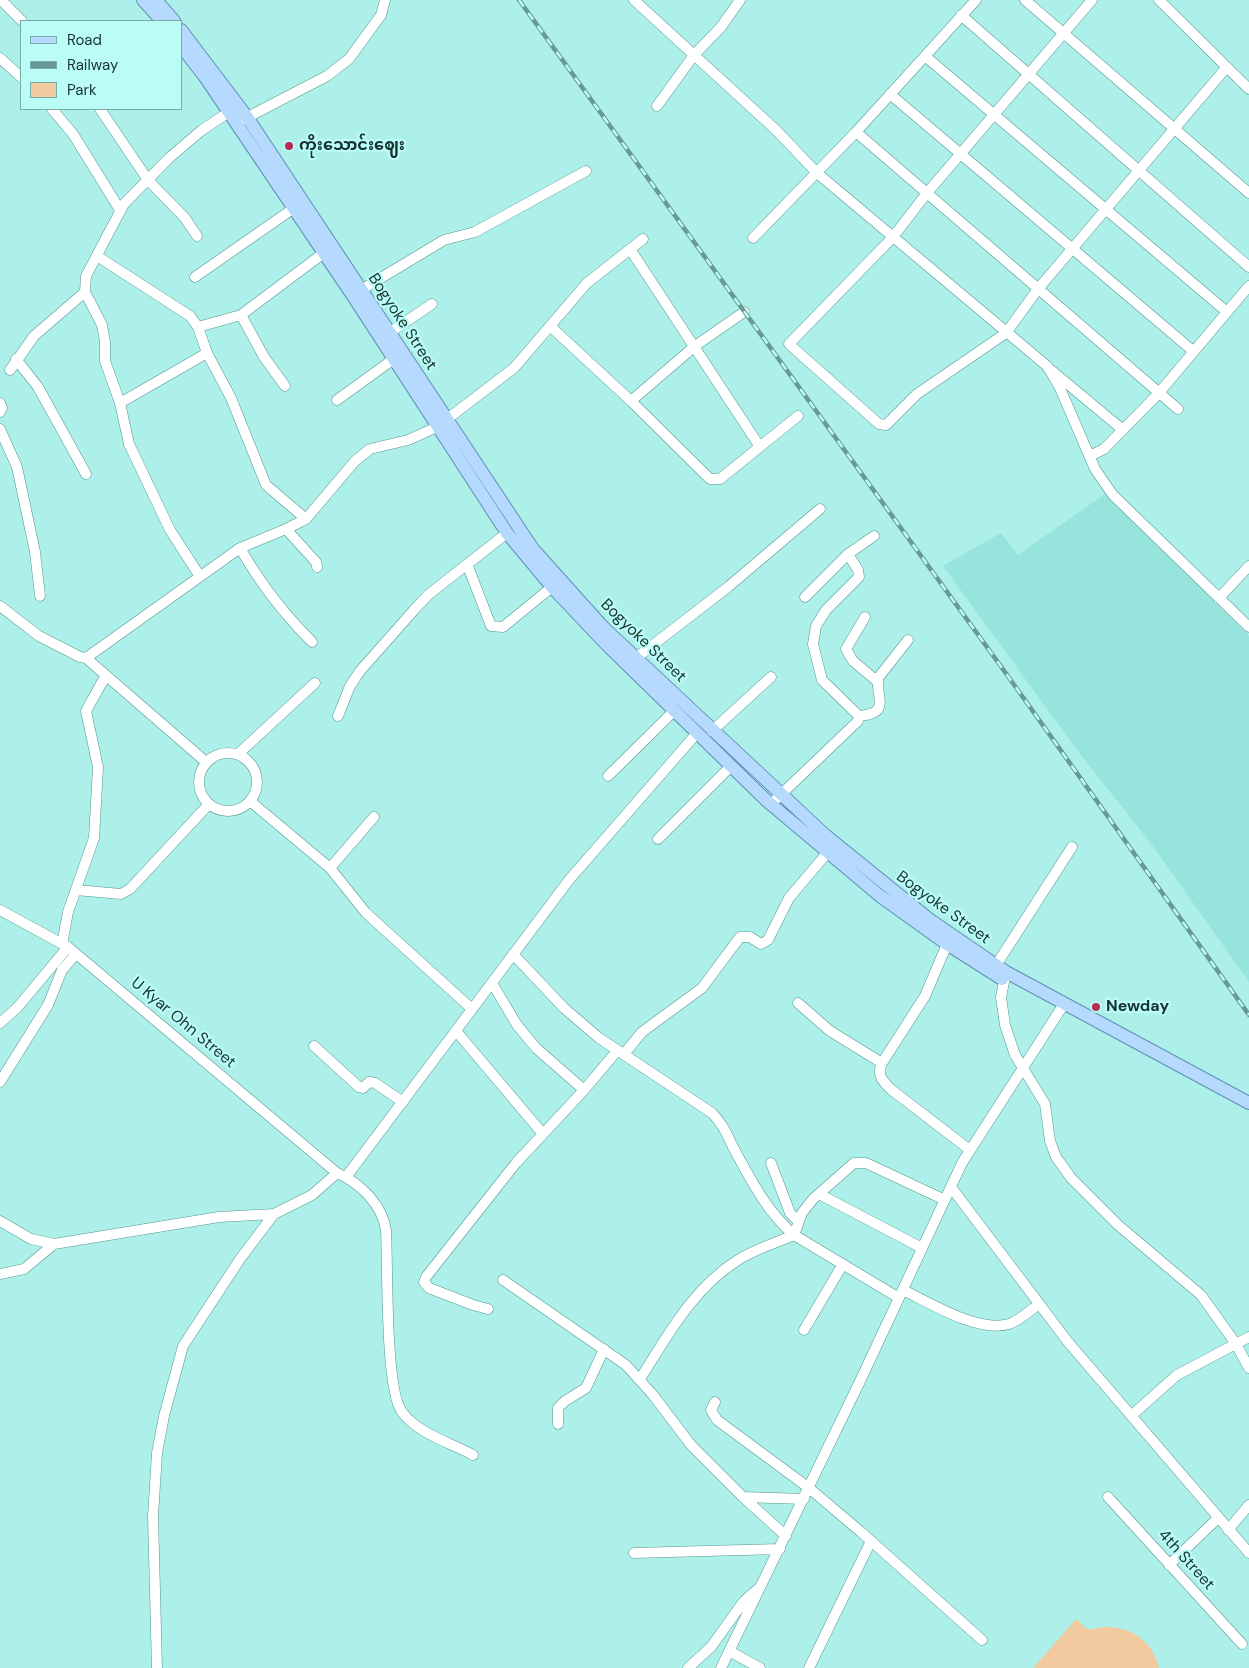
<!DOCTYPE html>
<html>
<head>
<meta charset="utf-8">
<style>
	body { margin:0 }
	#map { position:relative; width:1249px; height:1668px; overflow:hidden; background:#adefe9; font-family:"DM Sans",sans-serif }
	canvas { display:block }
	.legend { position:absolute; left:20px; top:20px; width:162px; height:90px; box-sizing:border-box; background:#bafdf7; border:1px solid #79aca7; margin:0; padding:6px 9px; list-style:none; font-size:15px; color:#173230 }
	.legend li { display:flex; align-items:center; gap:10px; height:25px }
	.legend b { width:25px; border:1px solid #79aca7 }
</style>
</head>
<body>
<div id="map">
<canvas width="1249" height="1668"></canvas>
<ul class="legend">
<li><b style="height:6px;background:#b6dafd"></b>Road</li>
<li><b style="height:6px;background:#699995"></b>Railway</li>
<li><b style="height:14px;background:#f1ca9f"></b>Park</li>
</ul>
</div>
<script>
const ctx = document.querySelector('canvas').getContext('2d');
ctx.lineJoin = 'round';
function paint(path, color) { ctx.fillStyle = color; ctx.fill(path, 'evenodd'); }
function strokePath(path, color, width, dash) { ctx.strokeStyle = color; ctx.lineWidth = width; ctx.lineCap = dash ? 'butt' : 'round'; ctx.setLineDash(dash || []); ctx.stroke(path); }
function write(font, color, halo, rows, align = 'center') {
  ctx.font = font + ' "DM Sans","Noto Sans Myanmar",sans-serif'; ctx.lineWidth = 4.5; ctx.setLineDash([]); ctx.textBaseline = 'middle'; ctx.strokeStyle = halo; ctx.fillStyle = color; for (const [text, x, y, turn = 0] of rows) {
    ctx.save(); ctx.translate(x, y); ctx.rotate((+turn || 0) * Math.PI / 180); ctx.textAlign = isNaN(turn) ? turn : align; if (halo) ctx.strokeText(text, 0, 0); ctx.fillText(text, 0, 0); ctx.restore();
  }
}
paint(new Path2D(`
	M 1105,494 L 1249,636 L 1249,982 L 1152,845 L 1080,754 L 943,566 L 1001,533 L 1018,555 Z`), '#97e4dd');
paint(new Path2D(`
	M 1076,1619 L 1088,1630 C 1119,1620 1152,1635 1159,1668 L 1033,1668 Z`), '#f1ca9f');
const minor = new Path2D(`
	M 1,0 L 22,21
	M 634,0 L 776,130 L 817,173 L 1047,366 L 1059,386 L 1095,469 L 1113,495 L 1249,627
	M 1025,0 L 1249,193
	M 1092,0 L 927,193 L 893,237 L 789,344 L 879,424 L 886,425 L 917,394 L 1006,333 L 1038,289 L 1226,68
	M 1159,0 L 1249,89
	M 961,15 L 1249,267
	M 925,56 L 1227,312
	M 0,58 L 21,77
	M 890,94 L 1193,351
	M 657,106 L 694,55 L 721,27 L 740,0
	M 52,109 L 73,134 L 120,210
	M 100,109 L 148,180 L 185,218 L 197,236
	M 242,120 L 327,76 L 349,59 L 381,15 L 385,0
	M 856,132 L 1178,409
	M 753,238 L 856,132 L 976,0
	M 630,249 L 760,447
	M 97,256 L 190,316 L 198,327 L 207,353 L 231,398 L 266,485 L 306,519
	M 195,277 L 294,208
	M 85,292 L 102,325 L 105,342 L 105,361 L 120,403 L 129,444 L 170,530 L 199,575
	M 356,293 L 444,240 L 475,232 L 586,171
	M 241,315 L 264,357 L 285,386
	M 198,327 L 241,315 L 329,249
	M 551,327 L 631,401 L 710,479 L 720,479 L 798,416
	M 389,333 L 432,304
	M 16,359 L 38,387 L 86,474
	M 10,370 L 34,336 L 85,292 L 86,276 L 124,204 L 169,158 L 202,130 L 229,112
	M 1051,370 L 1123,430
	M 337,400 L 395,358
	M 631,401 L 695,346 L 744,312
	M 0,403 L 2,408 L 0,412
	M 120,403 L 207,353
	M 0,429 L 17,467 L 35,552 L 40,596
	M 1090,456 L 1104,449 L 1158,394 L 1249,286
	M 286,529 L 316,562 L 317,567
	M 240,548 C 260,583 283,613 312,642
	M 467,564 L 491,626 L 503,627 L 552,587
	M 805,597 L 848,554 L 874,536
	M 1219,598 L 1249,566
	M 0,606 L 39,636 L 80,657 L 86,658 L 240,548 L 286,529 L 306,519 L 355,461 L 370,449 L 408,440 L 437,427 L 446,420 L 514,368 L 587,283 L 643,239
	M 865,617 L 846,649 L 853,661 L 878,682
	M 86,658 L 206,762
	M 636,658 L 728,587 L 820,509
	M 338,716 L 350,686 L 360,671 L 414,610 L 428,595 L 507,533
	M 859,716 C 891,713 876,699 878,678 L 908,640
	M 712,731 L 771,677
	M199 782a29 29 0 1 1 58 0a29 29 0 1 1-58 0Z
	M 238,754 L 315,683
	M 608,776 L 674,711
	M 250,801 L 330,868 L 374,817
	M 771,804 L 858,721 L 859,716 L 822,680 L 813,644 L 816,626 L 826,610 L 859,577 L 858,570 L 848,554
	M 658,839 L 731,766
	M 330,868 L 366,913 L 472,1009
	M 76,890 L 121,894 L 130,889 L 209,804
	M 0,910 L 68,947 L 337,1173 C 360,1183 383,1205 386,1231 C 388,1266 385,1390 402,1412 C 417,1433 451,1443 473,1455
	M 950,937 L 925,996 L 882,1063 C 876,1075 883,1082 893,1091 L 970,1150
	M 62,944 L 68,912 L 94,838 L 98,767 L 86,711 L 106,675
	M 513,954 L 564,1008 L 599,1038 L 712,1113 C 723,1124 727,1135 734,1149 C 751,1180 767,1212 794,1235 L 899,1298
	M 993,970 L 1072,847
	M 1006,972 L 1001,997 L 1005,1025 L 1015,1055 L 1045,1104 L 1050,1141 L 1056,1157 L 1071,1178 L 1118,1225 L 1201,1295 L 1236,1344 L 1249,1368
	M 492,983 L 517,1025 L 536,1048 L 584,1090
	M 798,1003 L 830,1031 L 882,1063
	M 0,1023 L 17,1008 L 68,947
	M 456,1031 L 543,1134
	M 314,1046 L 359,1087 L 363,1088 L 369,1082 L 375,1083 L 403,1102
	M 624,1054 L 642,1032 L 702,988 L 740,937 L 750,937 L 761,944 L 768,940 L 789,898 L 828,852
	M 0,1082 L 48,1005 L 62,970 L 76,954
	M 771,1163 L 790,1213 L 798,1221
	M 346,1177 L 569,880 L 697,733
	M 951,1187 L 1068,1342 L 1249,1553
	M 819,1194 L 922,1248
	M 0,1221 L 31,1239 L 54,1244 L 219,1217 L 274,1214
	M 794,1235 L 802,1213 L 813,1199 L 854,1163 L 866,1163 L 945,1200
	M 0,1274 L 24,1269 L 54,1244
	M 503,1280 L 626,1365 L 653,1395 L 691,1445 L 743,1497
	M 903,1290 C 930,1303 978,1333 1009,1324 C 1019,1321 1029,1311 1038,1305
	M 488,1309 L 473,1305 L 429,1288 L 424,1282 L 426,1277 L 516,1163 L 584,1090 L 617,1051
	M 804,1330 L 843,1264
	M 640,1379 C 668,1335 693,1288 738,1260 C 755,1249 776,1243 794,1235
	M 715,1402 L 711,1410 L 717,1420 L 809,1488 L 861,1532 L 982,1640
	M 1131,1416 L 1177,1375 L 1249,1337
	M 558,1424 L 558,1408 L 565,1401 L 586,1388 L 604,1349
	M 1108,1497 L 1242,1644
	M 1228,1530 L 1249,1505
	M 786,1536 L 743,1497 L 804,1499
	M 634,1553 L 780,1549
	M 1169,1565 L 1218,1518
	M 729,1651 L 760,1668
	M 157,1668 L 153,1516 L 157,1453 L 164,1416 L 183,1346 L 240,1259 L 274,1214 L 312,1195 L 337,1173
	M 688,1668 L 711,1647 L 744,1601 L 759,1588
	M 721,1668 L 862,1377 L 962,1163 L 1064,1004
	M 809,1668 L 871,1541`);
const major = new Path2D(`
	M 143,0 L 162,21
	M 156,0 L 174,21
	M 181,30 L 247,117 L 533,549 L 603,627 L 825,835 L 930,920 L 1006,972 L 1249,1103
	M 181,46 L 205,77 L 353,296 L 507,533 L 552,587 L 607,645 L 767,801 L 880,896 L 947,944 L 1002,979`);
strokePath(minor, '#559691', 11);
strokePath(major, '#5e8fb5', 14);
strokePath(minor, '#fff', 10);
strokePath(major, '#b6dafd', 12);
const rail = new Path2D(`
	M 519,0 L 1005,672 L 1249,1015`);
strokePath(rail, '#699995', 4.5);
strokePath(rail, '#bafdf7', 2.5, [8]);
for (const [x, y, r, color] of [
	[289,146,5,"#b92953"],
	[1096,1007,5,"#b92953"]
]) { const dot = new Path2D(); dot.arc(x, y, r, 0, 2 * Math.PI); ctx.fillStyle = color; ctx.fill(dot); strokePath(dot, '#bafdf7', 2); }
write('bold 16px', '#173230', '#bafdf7', [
	["ကိုးသောင်းဈေး",299,146],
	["Newday",1106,1007]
], 'left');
write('16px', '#173230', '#bafdf7', [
	["Bogyoke Street",402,322,57],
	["Bogyoke Street",643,641,44],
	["Bogyoke Street",943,908,36],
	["U Kyar Ohn Street",183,1023,40],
	["4th Street",1186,1560,48]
]);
</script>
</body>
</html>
